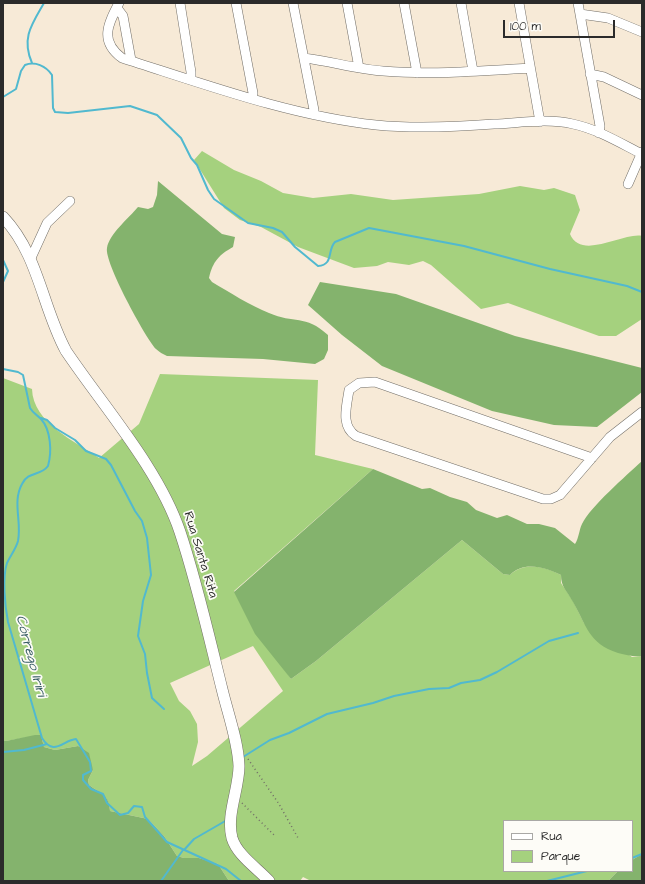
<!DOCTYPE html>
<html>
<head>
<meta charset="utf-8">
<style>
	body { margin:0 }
	#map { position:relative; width:645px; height:884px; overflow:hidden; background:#f7ead7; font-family:"Architects Daughter",sans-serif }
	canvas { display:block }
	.frame { position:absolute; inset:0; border:4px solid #2b2b2b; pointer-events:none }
	.legend { position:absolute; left:503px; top:820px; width:130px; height:52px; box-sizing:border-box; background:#fdfcf7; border:1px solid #a9a8a5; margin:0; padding:5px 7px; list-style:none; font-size:12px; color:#2b2b2b }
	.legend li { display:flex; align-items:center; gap:8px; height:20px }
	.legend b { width:20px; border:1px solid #a9a8a5 }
	.scale { position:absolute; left:503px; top:20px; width:112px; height:18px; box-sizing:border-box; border:2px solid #2b2b2b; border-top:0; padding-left:5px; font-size:12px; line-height:14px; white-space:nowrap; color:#2b2b2b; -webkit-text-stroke:3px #fdfcf7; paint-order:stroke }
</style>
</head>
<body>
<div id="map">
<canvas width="645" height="884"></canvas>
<div class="frame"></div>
<ul class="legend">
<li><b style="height:5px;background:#fff"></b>Rua</li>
<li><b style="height:11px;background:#a5d17e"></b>Parque</li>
</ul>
<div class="scale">100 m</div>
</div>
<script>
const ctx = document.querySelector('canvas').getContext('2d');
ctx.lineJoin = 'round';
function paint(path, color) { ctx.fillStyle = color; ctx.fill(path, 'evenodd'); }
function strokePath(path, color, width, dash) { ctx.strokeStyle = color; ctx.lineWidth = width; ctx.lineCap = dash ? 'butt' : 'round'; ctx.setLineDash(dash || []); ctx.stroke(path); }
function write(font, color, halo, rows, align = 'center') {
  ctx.font = font + ' "Architects Daughter",sans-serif'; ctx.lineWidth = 3.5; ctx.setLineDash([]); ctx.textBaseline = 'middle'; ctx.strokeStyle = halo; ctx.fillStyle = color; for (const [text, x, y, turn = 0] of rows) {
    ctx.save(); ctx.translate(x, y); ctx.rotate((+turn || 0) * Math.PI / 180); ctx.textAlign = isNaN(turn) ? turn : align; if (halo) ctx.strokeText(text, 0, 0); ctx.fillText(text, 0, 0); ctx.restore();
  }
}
paint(new Path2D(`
	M 202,151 L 234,170 L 261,181 L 283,193 L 313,198 L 351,194 L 393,200 L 479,194 L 520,186 L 544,190 L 554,188 L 575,195 L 580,210 L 570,234 C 581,261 624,232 642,236 L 642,319 L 616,336 L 599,336 L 508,303 L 481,309 L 431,265 L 423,261 L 409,265 L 388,262 L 377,266 L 354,268 L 298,247 L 261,227 L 240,220 L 224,208 L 194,160 Z
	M 160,374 L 318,380 L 315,455 L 373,469 L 234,591 L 291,679 L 316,661 L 462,540 L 503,574 L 510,575 C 525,561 545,567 561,575 L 561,583 L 573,601 L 584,623 L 632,657 L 642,656 L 642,854 L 632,860 L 632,821 L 504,821 L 504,871 L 618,871 L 608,881 L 311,881 L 303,877 L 300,881 L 229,881 L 218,864 L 199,858 L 184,858 L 177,856 L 164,836 L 148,819 L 110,811 C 109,795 101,794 89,785 L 88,780 L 93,770 L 78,746 L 55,750 L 44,747 L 41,735 L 6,741 L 3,740 L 3,378 L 32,389 C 33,423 75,441 99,458 L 139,424 ZM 253,646 L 283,691 L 207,756 L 192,766 L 198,742 L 197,724 L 190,711 L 179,701 L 170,683 Z`), '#a5d17e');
paint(new Path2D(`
	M 158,181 L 222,234 L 235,237 L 233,247 C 219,255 213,261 209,278 L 212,282 C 229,292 251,306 269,313 C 294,324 305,314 328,335 L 328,350 L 324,359 L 315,364 L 263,359 L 167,356 C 163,354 159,352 156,349 C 145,337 104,262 107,248 C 109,234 129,218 138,207 L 148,209 L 153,207 L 157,195 Z
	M 320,282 L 396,294 L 515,336 L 642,368 L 642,392 L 597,427 L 554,425 L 492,411 L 382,366 L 342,335 L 308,305 Z
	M 642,461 L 642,656 C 633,657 627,655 618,653 C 588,643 587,626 573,602 C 567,591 561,587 561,575 C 544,567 524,561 510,575 L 503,574 L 462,540 L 316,661 L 291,679 L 255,634 L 234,592 L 373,469 L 422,489 L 430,488 L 450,497 L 467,502 L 476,510 L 497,518 L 507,515 L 527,524 L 539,524 L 555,528 L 575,544 C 579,538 579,530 582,524 C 590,507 627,475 642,461 Z
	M 35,735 L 41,735 L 44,747 L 55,750 L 78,746 L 89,753 L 93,770 L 88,780 L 89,785 C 101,794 109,794 110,811 L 148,819 L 164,836 L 177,856 L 184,858 L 199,858 L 218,864 L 229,881 L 3,881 L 3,740 L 6,741 Z
	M 642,854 L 642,881 L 608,881 L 618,871 L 632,871 L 632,860 Z`), '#84b36d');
strokePath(new Path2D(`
	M 32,63 C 21,38 32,24 44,3
	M 3,97 L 16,89 L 21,71 L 25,65 C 35,61 46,66 52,75 L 53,108 L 55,112 L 68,113 L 130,106 L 157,115 L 181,138 L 191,158 L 197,165 L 208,190 L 214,199 L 248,223 L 273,228 L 282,232 L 295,247 L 318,266 C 334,265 327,250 335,242 L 369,228 L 464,246 L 550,269 L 627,286 L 642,292
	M 3,260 L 8,271 L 3,282
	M 3,369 L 18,372 L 23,375 L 30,408 C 33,413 37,415 41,419 C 51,430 52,452 48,466 C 41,476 28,471 22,484 C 12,502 22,522 18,541 C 16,549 10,556 7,563 C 2,578 5,606 8,622 L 42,738 C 54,757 63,740 76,739 L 90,762 L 91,771 L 83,775 L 83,780 L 91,789 L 103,794 L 107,803 L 120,815 L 128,813 L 134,806 L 142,807 L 145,817 L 167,842 L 226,869 L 241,881
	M 41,418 L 47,420 L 55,428 L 75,440 L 86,451 L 106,459 L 111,465 L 135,511 L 142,521 L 147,538 L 151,575 L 143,601 L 138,636 L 145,654 L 147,673 L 152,698 L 164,709
	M 3,752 L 24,750 L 47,744
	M 243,757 L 270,740 L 289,733 L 327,714 L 373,703 L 394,696 L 429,689 L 449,688 L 461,683 L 480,680 L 497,672 L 549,641 L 578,633
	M 184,850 L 194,839 L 227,820
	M 632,858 L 642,854
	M 161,881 L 183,850
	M 547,881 L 587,871`), '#51b9cf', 2);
const minor = new Path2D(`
	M 119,3 C 108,24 99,41 122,58 C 204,84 291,116 376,125 C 416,129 455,127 494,124 C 520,123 547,118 573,124 C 597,129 620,143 642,154
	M 180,3 L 191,72 L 191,79
	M 236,3 L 253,93 L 252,98
	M 293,3 L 314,110 L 313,114
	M 347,3 L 359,68
	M 404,3 L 417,73
	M 461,3 L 473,71
	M 519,3 L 540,122
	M 578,3 L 600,126 L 599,133
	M 117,8 L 123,16 L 131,60
	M 580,14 L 608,18 L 642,32
	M 304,58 C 330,61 356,69 383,71 C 432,75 481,71 530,68
	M 590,74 L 604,77 L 642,95
	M 628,184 L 642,152
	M 31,258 L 47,223 L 70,201
	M 592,458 L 375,382 L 359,383 L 349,390 C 347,405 340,426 356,436 L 543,499 L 551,499 L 560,495 L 610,437 L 642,412`);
const tertiary = new Path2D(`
	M 3,217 C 39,255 42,307 66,351 C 103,406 159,469 180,532 C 197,583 209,637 222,689 C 228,714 238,741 239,766 C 239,789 226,815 232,838 C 237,855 257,868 269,881`);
strokePath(minor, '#726e67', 10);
strokePath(tertiary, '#726e67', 12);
strokePath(new Path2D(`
	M 248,759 L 279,804 L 298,838
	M 242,803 L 274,835`), '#726e67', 1.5, [1, 3]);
strokePath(minor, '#fff', 9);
strokePath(tertiary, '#fff', 11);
write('13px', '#2b2b2b', '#fdfcf7', [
	["Rua Santa Rita",200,555,73]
]);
write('italic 14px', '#385d64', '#fdfcf7', [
	["Córrego Iriri",30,656,75]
]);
</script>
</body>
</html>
